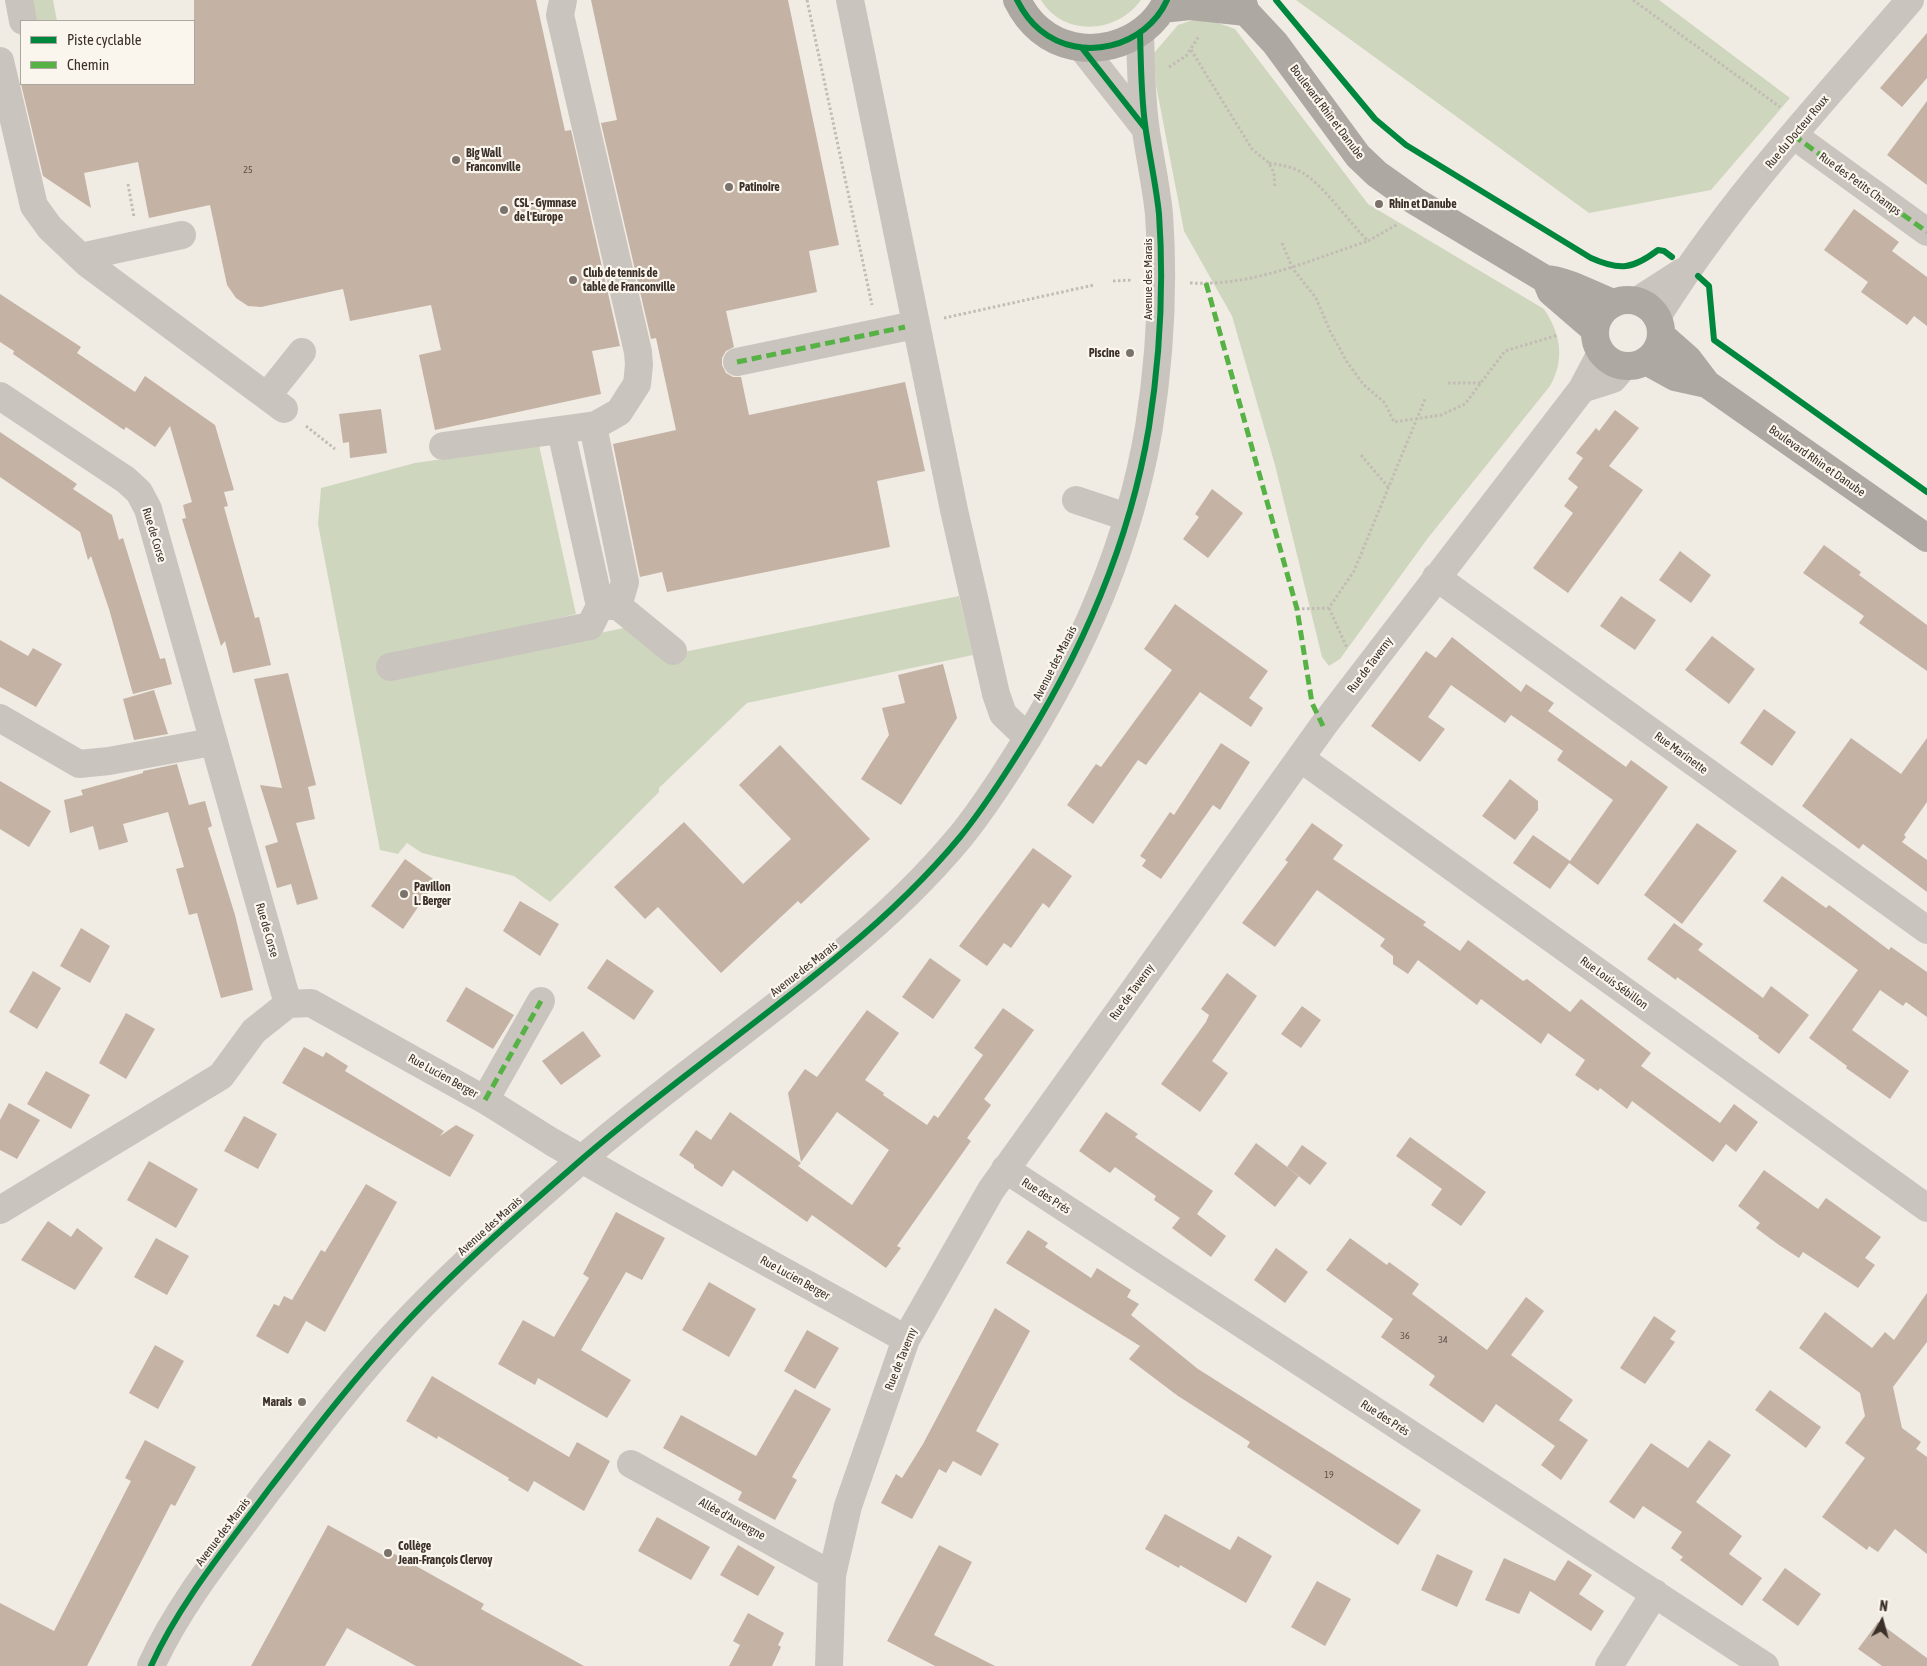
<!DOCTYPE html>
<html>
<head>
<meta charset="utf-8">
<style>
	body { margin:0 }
	#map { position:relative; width:1927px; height:1666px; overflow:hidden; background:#f0ece4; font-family:"Asap Condensed",sans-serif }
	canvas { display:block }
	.legend { position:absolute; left:20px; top:20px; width:175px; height:65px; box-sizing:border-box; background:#fbf6ed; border:1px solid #aea79f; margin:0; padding:6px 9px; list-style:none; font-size:15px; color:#3b312a }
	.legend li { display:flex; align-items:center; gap:10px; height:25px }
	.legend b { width:25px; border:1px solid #aea79f }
	.north { position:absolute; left:1857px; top:1596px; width:50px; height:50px; -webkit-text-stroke:4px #fbf6ed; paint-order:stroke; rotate:7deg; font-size:14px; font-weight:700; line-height:20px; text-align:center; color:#3b312a }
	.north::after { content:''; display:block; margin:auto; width:18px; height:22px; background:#3b312a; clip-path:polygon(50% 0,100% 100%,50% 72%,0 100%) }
</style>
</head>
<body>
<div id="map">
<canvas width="1927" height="1666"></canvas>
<ul class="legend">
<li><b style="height:6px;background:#00873e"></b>Piste cyclable</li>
<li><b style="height:6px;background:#57b246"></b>Chemin</li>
</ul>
<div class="north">N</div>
</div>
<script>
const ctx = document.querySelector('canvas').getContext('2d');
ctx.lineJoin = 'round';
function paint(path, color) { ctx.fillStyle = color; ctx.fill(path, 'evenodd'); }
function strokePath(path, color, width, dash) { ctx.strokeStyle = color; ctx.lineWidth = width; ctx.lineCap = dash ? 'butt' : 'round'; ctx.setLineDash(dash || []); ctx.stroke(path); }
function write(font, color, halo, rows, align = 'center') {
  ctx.font = font + ' "Asap Condensed",sans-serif'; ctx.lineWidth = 4.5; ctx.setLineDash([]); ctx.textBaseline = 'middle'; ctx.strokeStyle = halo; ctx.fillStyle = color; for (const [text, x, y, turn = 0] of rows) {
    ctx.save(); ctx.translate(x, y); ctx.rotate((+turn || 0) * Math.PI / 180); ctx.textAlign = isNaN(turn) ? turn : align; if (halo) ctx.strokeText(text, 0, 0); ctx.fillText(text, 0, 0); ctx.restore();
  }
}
paint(new Path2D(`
	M 30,0 L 53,0 L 57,21 L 34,21 Z
	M 1041,0 L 1141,0 C 1118,33 1064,38 1041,0 Z
	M 1296,0 L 1659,0 L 1790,98 L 1711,190 L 1589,213 Z
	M 1202,17 L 1235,29 L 1368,204 L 1544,309 C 1561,334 1565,360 1550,386 L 1428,538 L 1340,659 L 1329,666 L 1322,657 L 1275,465 L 1232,316 L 1184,231 L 1156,85 L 1154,53 L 1178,25 Z
	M 539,445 L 576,614 L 498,632 L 469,661 L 628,627 L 664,656 L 959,596 L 973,655 L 747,703 L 659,788 L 659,792 L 550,902 L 514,876 L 422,853 L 407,843 L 398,854 L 380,850 L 318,524 L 321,488 L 415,463 Z`), '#cfd6be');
paint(new Path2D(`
	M 194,0 L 536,0 L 565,131 L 571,130 L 620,346 L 592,351 L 601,394 L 435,430 L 419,355 L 441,350 L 431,305 L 350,321 L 343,289 L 261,307 L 248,306 L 236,298 L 227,285 L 210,205 L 149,218 L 138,162 L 84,173 L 91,208 L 43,176 L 21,84 L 194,84 Z
	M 591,0 L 788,0 L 839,245 L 809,251 L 817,292 L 726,311 L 734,347 L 726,351 L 722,358 L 722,365 L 726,373 L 733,377 L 741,377 L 749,415 L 905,382 L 925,471 L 877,481 L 890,547 L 667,592 L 662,572 L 640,577 L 613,444 L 676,430 L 656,338 L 651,339 L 601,123 L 617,120 Z
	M 1927,33 L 1927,78 L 1902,107 L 1880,88 Z
	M 1927,101 L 1927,185 L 1887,155 Z
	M 1854,209 L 1899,242 L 1892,251 L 1927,277 L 1927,326 L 1914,316 L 1907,325 L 1861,292 L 1868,282 L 1824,250 Z
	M 0,294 L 81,347 L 77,353 L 135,392 L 145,376 L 215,425 L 234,490 L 224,492 L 228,506 L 224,507 L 255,618 L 259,617 L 271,665 L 233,673 L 225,641 L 221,646 L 182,519 L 186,518 L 183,505 L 192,502 L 170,426 L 155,447 L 126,427 L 124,430 L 13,354 L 14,351 L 0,342 Z
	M 381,409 L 387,453 L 350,458 L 349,442 L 343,443 L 339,414 Z
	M 1615,410 L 1639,428 L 1609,466 L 1643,490 L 1568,593 L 1533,568 L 1573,513 L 1564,506 L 1578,487 L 1568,479 L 1583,458 L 1576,453 L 1596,428 L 1599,431 Z
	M 0,432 L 77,484 L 73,489 L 112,515 L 119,540 L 123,538 L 160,659 L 165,658 L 172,684 L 133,694 L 109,609 L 91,556 L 88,560 L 80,532 L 0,477 Z
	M 1212,489 L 1243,513 L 1208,558 L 1183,539 L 1199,517 L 1195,514 Z
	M 1824,545 L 1861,572 L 1859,575 L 1927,625 L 1927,671 L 1859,623 L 1864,616 L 1803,573 Z
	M 1680,551 L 1711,575 L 1691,603 L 1659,580 Z
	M 1621,596 L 1656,620 L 1635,650 L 1600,626 Z
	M 1175,604 L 1268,671 L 1249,698 L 1263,708 L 1251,727 L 1200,692 L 1146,765 L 1138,760 L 1093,824 L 1067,805 L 1096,764 L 1101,767 L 1172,670 L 1144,649 Z
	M 1712,636 L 1755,669 L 1729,704 L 1685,670 Z
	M 1452,637 L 1521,692 L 1526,684 L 1554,703 L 1548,711 L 1626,767 L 1631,760 L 1668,787 L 1598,885 L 1569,863 L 1550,889 L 1513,863 L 1533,835 L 1570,861 L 1613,800 L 1557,760 L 1563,751 L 1511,715 L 1505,723 L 1451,685 L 1428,717 L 1445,729 L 1420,762 L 1371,726 L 1426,651 L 1436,658 Z
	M 0,640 L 28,656 L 33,648 L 62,664 L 36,707 L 0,687 Z
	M 943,664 L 957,718 L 901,805 L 861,779 L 889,735 L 882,708 L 905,703 L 898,675 Z
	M 288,673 L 316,785 L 308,787 L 315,819 L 296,823 L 318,899 L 297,905 L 291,884 L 277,888 L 265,846 L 278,842 L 260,785 L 282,788 L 254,679 Z
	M 154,690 L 168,734 L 134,740 L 123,699 Z
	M 1764,709 L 1796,732 L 1772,766 L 1740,743 Z
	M 1851,738 L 1901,774 L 1927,738 L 1927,802 L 1904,835 L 1906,837 L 1902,842 L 1927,860 L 1927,892 L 1863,844 L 1859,849 L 1802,806 Z
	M 1221,743 L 1250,762 L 1220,810 L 1213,805 L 1161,879 L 1142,866 L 1146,860 L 1140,856 L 1170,812 L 1174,815 Z
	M 780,745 L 870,839 L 801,904 L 798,901 L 721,973 L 658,907 L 645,919 L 614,887 L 684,822 L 743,884 L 791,839 L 739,785 Z
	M 177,764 L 189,805 L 205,801 L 212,826 L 208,828 L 235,915 L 253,990 L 221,998 L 197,913 L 189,915 L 176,869 L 184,867 L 168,812 L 123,824 L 128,842 L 99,850 L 93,826 L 70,833 L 64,800 L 83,795 L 81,790 L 143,773 L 143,771 Z
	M 1510,779 L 1538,801 L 1538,810 L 1515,840 L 1482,816 Z
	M 0,781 L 51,811 L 29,847 L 0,829 Z
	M 1312,823 L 1343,845 L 1333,859 L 1426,922 L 1423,925 L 1460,951 L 1468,940 L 1523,981 L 1527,979 L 1570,1012 L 1581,999 L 1651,1053 L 1641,1066 L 1720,1123 L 1734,1104 L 1758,1122 L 1736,1152 L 1726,1144 L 1713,1162 L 1632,1101 L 1627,1109 L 1600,1088 L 1598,1091 L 1575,1075 L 1585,1060 L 1548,1033 L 1541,1044 L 1481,999 L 1477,1005 L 1418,960 L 1408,974 L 1393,964 L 1393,956 L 1380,946 L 1385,939 L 1317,890 L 1275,947 L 1242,923 L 1288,862 L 1285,860 Z
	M 1697,823 L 1737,851 L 1682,924 L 1644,895 Z
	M 1033,848 L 1072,876 L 1049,908 L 1043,903 L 1011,948 L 1004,943 L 987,966 L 959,946 Z
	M 405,859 L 436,881 L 403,929 L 371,906 Z
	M 1782,876 L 1826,908 L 1829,905 L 1889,950 L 1891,947 L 1927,972 L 1927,1017 L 1906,1002 L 1903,1006 L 1880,990 L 1852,1030 L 1909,1071 L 1890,1099 L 1846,1068 L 1847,1066 L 1809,1038 L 1858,970 L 1763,901 Z
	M 520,901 L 559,924 L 540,956 L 503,931 Z
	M 1674,923 L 1703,944 L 1698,950 L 1763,998 L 1771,986 L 1809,1015 L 1779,1054 L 1758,1038 L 1759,1036 L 1677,977 L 1676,980 L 1647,959 Z
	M 81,928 L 110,946 L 90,983 L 60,966 Z
	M 930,958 L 961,980 L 933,1019 L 902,997 Z
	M 607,959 L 654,991 L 634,1020 L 587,988 Z
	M 33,971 L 61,988 L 37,1029 L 9,1012 Z
	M 1227,973 L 1257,996 L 1212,1061 L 1228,1073 L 1200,1112 L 1161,1084 L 1206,1022 L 1209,1015 L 1201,1009 Z
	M 466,987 L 514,1015 L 493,1049 L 446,1021 Z
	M 1302,1006 L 1321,1020 L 1301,1048 L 1281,1034 Z
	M 1003,1008 L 1034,1030 L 984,1099 L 991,1105 L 967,1138 L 971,1141 L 897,1246 L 901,1248 L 886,1268 L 812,1215 L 807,1222 L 733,1170 L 722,1187 L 694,1168 L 694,1165 L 679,1155 L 696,1130 L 711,1140 L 730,1112 L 801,1163 L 798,1166 L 852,1205 L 889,1150 L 837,1112 L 801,1162 L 788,1093 L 805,1069 L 817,1077 L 867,1010 L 899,1033 L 865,1080 L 884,1093 L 883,1095 L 927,1125 L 934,1115 L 938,1118 L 983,1055 L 974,1048 Z
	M 126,1013 L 155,1029 L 126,1079 L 99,1063 Z
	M 583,1031 L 601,1056 L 561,1085 L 542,1061 Z
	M 304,1047 L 323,1057 L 326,1052 L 348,1066 L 345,1071 L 444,1131 L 440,1136 L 456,1125 L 474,1135 L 450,1177 L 282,1083 Z
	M 46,1071 L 90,1095 L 71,1129 L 27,1104 Z
	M 9,1103 L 40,1120 L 17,1159 L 0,1150 L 0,1120 Z
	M 1106,1112 L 1138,1134 L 1135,1137 L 1213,1191 L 1197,1214 L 1226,1236 L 1211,1257 L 1172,1228 L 1180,1218 L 1154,1200 L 1156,1196 L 1115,1167 L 1110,1173 L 1079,1151 Z
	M 244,1116 L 277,1134 L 258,1169 L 224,1151 Z
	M 1410,1137 L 1486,1192 L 1461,1226 L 1431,1205 L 1442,1189 L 1396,1156 Z
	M 1256,1143 L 1299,1176 L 1275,1207 L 1234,1174 Z
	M 1302,1145 L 1327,1163 L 1310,1185 L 1287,1167 Z
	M 149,1161 L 198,1189 L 176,1228 L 127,1200 Z
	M 1764,1170 L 1818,1209 L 1826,1198 L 1881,1237 L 1865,1258 L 1875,1265 L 1858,1288 L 1803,1252 L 1799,1258 L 1779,1245 L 1756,1228 L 1760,1223 L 1738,1206 Z
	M 366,1184 L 397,1202 L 325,1332 L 306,1321 L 288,1354 L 256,1336 L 274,1304 L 279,1306 L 284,1296 L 292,1300 L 321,1250 L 325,1252 Z
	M 616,1212 L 665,1238 L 642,1280 L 626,1272 L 581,1350 L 631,1380 L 607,1418 L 538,1378 L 535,1385 L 498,1364 L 523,1320 L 554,1337 L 589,1278 L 583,1274 Z
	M 48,1221 L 71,1237 L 77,1228 L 103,1248 L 75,1290 L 21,1260 Z
	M 1028,1230 L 1048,1243 L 1045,1247 L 1091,1278 L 1097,1268 L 1131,1290 L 1127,1297 L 1139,1304 L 1131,1315 L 1198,1369 L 1421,1510 L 1398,1545 L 1247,1447 L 1250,1442 L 1178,1396 L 1129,1359 L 1140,1346 L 1006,1263 Z
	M 156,1238 L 189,1256 L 167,1295 L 134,1277 Z
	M 1350,1238 L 1387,1265 L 1389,1262 L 1419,1284 L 1412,1294 L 1487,1350 L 1526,1297 L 1544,1311 L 1511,1355 L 1573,1400 L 1559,1420 L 1588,1440 L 1561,1480 L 1541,1465 L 1555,1446 L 1496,1404 L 1483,1423 L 1429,1385 L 1435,1376 L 1381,1337 L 1393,1319 L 1326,1270 Z
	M 1276,1248 L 1308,1272 L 1285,1303 L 1254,1280 Z
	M 709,1282 L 756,1309 L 729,1357 L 682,1330 Z
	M 1927,1293 L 1927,1342 L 1893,1387 L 1902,1428 L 1921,1442 L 1916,1449 L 1927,1457 L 1927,1554 L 1895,1529 L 1878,1552 L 1869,1546 L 1867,1550 L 1822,1517 L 1865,1458 L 1845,1443 L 1865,1416 L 1860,1393 L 1799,1348 L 1825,1312 L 1872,1348 L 1885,1332 L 1894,1340 Z
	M 995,1308 L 1030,1331 L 976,1431 L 999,1444 L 981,1476 L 953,1461 L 946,1473 L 939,1469 L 912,1519 L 881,1503 L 896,1474 L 902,1478 L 923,1444 Z
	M 1654,1316 L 1676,1331 L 1670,1339 L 1675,1342 L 1645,1384 L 1620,1368 Z
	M 807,1330 L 839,1348 L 815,1389 L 784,1371 Z
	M 155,1345 L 184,1361 L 158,1409 L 129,1393 Z
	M 432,1376 L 569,1457 L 577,1442 L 610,1461 L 584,1511 L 534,1481 L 528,1492 L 508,1480 L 509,1478 L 438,1436 L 437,1439 L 406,1421 Z
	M 795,1389 L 831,1409 L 792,1477 L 797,1480 L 775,1520 L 738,1500 L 742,1492 L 663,1448 L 681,1415 L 756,1456 Z
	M 1770,1390 L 1821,1427 L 1806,1448 L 1755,1410 Z
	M 145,1440 L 196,1467 L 175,1506 L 171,1504 L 87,1666 L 0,1666 L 0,1603 L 54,1631 L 131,1481 L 125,1478 Z
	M 1709,1440 L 1731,1455 L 1696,1502 L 1742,1536 L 1729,1554 L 1762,1578 L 1742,1606 L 1680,1560 L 1683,1557 L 1671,1548 L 1682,1532 L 1643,1506 L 1634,1519 L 1609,1502 L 1651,1443 L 1688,1468 Z
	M 1165,1514 L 1230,1550 L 1238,1536 L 1272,1556 L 1246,1603 L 1180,1565 L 1179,1568 L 1145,1549 Z
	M 657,1517 L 710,1547 L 691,1580 L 638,1551 Z
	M 328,1525 L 388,1558 L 391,1552 L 484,1604 L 481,1609 L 584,1666 L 416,1666 L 347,1628 L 325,1666 L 251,1666 Z
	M 738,1545 L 775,1567 L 758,1596 L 720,1575 Z
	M 939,1545 L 972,1562 L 934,1635 L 995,1666 L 935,1666 L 887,1641 Z
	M 1437,1554 L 1473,1571 L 1457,1607 L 1421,1590 Z
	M 1504,1558 L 1555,1581 L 1568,1560 L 1592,1575 L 1579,1594 L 1604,1611 L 1591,1631 L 1530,1591 L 1519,1614 L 1485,1600 Z
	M 1785,1568 L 1821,1594 L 1798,1626 L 1762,1600 Z
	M 1317,1581 L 1351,1599 L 1325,1646 L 1291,1627 Z
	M 748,1613 L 784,1633 L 778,1645 L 781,1647 L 772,1666 L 729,1666 L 740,1645 L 733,1641 Z
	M 1878,1622 L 1927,1658 L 1927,1666 L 1882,1666 L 1858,1649 Z`), '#c4b2a5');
strokePath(new Path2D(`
	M 807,0 L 872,305
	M 1633,0 L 1780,107
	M 1191,50 L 1252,149 L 1269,163 L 1274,173 L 1275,188
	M 1169,67 L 1186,56 L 1199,36
	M 1269,163 C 1281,165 1293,167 1303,173 C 1322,184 1350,223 1368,241 L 1398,224
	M 128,184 L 134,217
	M 1282,243 L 1293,269 L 1316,298 L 1330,331 L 1347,362 L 1363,384 L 1385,403 L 1394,422 L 1441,415 L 1465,404 L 1505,351 L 1558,335
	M 1113,281 L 1133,280
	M 1190,283 C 1255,286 1307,261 1368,241
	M 944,318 L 1094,285
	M 1448,383 L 1481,383
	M 306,426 L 335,449
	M 1361,455 L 1389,488
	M 1329,608 L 1347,648
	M 1297,609 L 1329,608 L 1354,571 L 1425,399`), '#c2bcb5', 3, [2.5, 2.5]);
strokePath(new Path2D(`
	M 19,0 L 23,21
	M 850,0 L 954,510 L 996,694 L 1003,714 L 1028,738
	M 1082,48 L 1145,128
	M 0,61 L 34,206 L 50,228 L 88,264 L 284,409
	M 1793,135 L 1927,232
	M 81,257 L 182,235
	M 1637,301 L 1682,272
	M 1657,317 C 1728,202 1822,102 1910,0
	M 737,362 L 905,327
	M 1582,389 L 1613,379 L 1624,366
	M 0,396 L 126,480 L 139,492 L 148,509 L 288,1004
	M 267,396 L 302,352
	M 593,426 L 625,582 L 618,606
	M 561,431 L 600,606 L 618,606 L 673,651
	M 443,446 L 596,425 L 619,412 L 637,384 L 639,365 L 638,352 L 560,15 L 563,0
	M 1076,500 L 1127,517
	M 1436,577 L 1927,930
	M 390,667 L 590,626 L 600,606
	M 0,718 L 79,764 L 109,761 L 212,742
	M 1300,758 L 1927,1208
	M 485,1100 L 541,1001
	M 1005,1169 L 1765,1666
	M 0,1210 L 221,1076 L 254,1031 L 288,1004 L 311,1003 L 485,1100 L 552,1142 L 629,1186 L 906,1339
	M 631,1464 L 832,1575
	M 151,1666 C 180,1602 227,1546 269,1489 C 310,1436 351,1382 397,1332 C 454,1270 519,1214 582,1159 C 666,1086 759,1023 844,951 C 885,917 926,878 960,837 C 979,814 996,788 1012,763 C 1078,661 1129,547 1149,427 C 1160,357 1164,285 1159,214 C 1156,184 1149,155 1145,124 C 1141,94 1141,64 1140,33
	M 829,1666 L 832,1575 L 848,1506 L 906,1339 L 991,1190 L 1323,726 L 1582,389 L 1601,353
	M 1609,1666 L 1655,1593`), '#c9c4bd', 28);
strokePath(new Path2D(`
	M 1017,0 C 1023,12 1030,22 1040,30 C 1081,64 1146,47 1167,0
	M 1242,0 L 1246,12 L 1275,43 L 1358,156 L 1377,174 L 1415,201 L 1545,279 C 1566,280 1592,295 1613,303
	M 1162,9 L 1190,6 L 1246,12
	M 1546,280 L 1551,292 L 1595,330
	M1595 333a33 33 0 1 1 66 0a33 33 0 1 1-66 0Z
	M 1662,336 L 1688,359 L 1707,384 L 1927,538
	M 1646,361 L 1675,377 L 1707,384`), '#aea8a2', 28);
strokePath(new Path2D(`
	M 1793,135 L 1927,232
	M 1206,283 L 1297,609 L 1312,703 L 1323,726
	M 737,362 L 905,327
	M 485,1100 L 541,1001`), '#57b246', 5, [10, 5]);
strokePath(new Path2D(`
	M 1017,0 C 1023,12 1030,22 1040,30 C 1081,64 1146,47 1167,0
	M 1276,0 L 1375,119 L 1406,145 L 1591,258 C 1620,271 1633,269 1658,250 L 1664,251 L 1672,257
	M 1082,48 L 1145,128
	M 1698,276 L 1709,286 L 1714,340 L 1927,492
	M 151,1666 C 180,1602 227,1546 269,1489 C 310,1436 351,1382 397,1332 C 454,1270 519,1214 582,1159 C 666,1086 759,1023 844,951 C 885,917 926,878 960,837 C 979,814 996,788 1012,763 C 1078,661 1129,547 1149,427 C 1160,357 1164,285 1159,214 C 1156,184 1149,155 1145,124 C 1141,94 1141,64 1140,33`), '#00873e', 6);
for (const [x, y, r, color] of [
	[456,160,5,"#7a726b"],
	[729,187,5,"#7a726b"],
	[1379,204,5,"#7a726b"],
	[504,210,5,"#7a726b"],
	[573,280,5,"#7a726b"],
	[1130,353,5,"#7a726b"],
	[404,894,5,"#7a726b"],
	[302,1402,5,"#7a726b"],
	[388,1553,5,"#7a726b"]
]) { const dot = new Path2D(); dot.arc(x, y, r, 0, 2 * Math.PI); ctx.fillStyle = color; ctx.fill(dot); strokePath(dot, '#fbf6ed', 2); }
write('10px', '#5d5149', null, [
	["25",248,170],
	["36",1405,1336],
	["34",1443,1340],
	["19",1329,1475]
]);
write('12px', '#3b312a', '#fbf6ed', [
	["Boulevard Rhin et Danube",1327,112,53],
	["Rue du Docteur Roux",1797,132,-50],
	["Rue des Petits Champs",1860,184,36],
	["Avenue des Marais",1148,279,-90],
	["Boulevard Rhin et Danube",1817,461,35],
	["Rue de Corse",154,535,73],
	["Avenue des Marais",1055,663,-63],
	["Rue de Taverny",1370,665,-53],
	["Rue Marinette",1681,753,36],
	["Rue de Corse",267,930,74],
	["Avenue des Marais",804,969,-38],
	["Rue Louis Sébillon",1614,983,36],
	["Rue de Taverny",1132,992,-54],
	["Rue Lucien Berger",443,1076,29],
	["Rue des Prés",1046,1196,33],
	["Avenue des Marais",490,1226,-42],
	["Rue Lucien Berger",795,1278,29],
	["Rue de Taverny",901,1359,-68],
	["Rue des Prés",1385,1418,33],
	["Allée d'Auvergne",732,1519,29],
	["Avenue des Marais",223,1532,-53]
]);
write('bold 12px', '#3b312a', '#fbf6ed', [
	["Big Wall",466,153],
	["Franconville",466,167],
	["Patinoire",739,187],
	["CSL - Gymnase",514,203],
	["de l'Europe",514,217],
	["Rhin et Danube",1389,204],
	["Club de tennis de",583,273],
	["table de Franconville",583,287],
	["Piscine",1120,353,"right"],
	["Pavillon",414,887],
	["L. Berger",414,901],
	["Marais",292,1402,"right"],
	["Collège",398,1546],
	["Jean-François Clervoy",398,1560]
], 'left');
</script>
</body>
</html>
